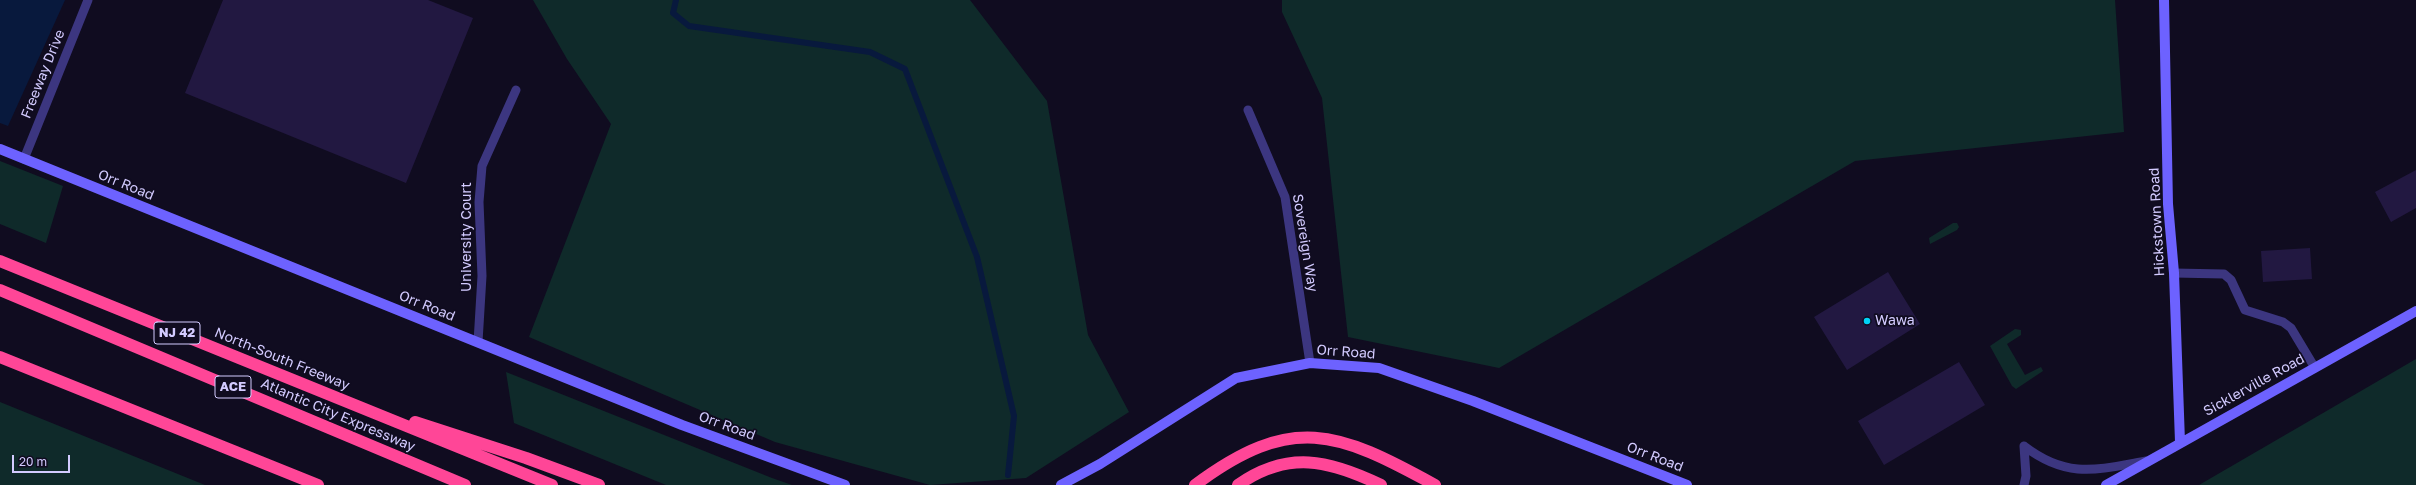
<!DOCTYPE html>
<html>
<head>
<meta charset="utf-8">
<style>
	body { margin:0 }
	#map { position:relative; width:2416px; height:485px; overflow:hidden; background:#100c20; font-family:"Golos Text",sans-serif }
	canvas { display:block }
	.scale { position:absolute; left:12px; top:455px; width:58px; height:18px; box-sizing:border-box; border:2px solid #d3cbff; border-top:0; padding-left:5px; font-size:12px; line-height:14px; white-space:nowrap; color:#d3cbff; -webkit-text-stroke:3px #100c20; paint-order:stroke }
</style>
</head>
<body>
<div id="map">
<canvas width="2416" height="485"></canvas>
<div class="scale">20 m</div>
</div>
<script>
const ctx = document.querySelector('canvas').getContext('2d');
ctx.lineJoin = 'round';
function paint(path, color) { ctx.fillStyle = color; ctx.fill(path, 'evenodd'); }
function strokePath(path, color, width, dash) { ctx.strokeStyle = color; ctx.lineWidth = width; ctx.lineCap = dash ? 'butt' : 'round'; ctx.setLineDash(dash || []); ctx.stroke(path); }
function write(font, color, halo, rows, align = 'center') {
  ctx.font = font + ' "Golos Text",sans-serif'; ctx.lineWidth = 3.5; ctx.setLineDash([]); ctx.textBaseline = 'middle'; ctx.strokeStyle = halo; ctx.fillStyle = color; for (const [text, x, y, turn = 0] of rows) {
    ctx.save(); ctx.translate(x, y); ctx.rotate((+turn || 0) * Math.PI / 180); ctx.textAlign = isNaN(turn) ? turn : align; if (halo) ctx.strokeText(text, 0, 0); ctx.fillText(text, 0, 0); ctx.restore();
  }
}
paint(new Path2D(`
	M 533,0 L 970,0 L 1047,101 L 1088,335 L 1129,412 L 1026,478 L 930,485 L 775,442 L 529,337 L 611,124 L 567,59 Z
	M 1282,0 L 2115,0 L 2124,132 L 1855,161 L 1499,368 L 1348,337 L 1322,98 L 1282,12 Z
	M 0,161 L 63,186 L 46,243 L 0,224 Z
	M 1953,223 L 1957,223 L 1959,227 L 1957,230 L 1930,244 L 1929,238 Z
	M 2015,329 L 2021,330 L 2021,335 L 2007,344 L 2025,375 L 2041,367 L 2043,371 L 2016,389 L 2012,386 L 1990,346 Z
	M 2416,359 L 2416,485 L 2199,485 Z
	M 506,372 L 772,478 L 792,485 L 666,485 L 514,423 Z
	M 0,402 L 205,485 L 0,485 Z`), '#0f2a2a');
paint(new Path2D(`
	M 0,0 L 65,0 L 8,126 L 0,123 Z`), '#08193d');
strokePath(new Path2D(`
	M 676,0 L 673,13 L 689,26 L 870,52 L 905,69 L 977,257 L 1014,416 L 1008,475`), '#08193d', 6);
paint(new Path2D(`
	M 223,0 L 428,0 L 473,18 L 406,183 L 185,93 Z
	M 2416,170 L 2416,208 L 2391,222 L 2375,192 Z
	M 2310,248 L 2312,279 L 2263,282 L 2261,251 Z
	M 1888,272 L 1920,324 L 1847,370 L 1814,317 Z
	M 1959,362 L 1985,405 L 1884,465 L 1858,421 Z`), '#221841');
strokePath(new Path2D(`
	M 1248,110 L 1285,197 L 1310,363
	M 24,159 L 88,0
	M 2174,273 L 2224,274 L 2231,280 L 2245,310 L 2283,322 L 2291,328 L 2315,368
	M 478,342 L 482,276 L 479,202 L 482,166 L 516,90
	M 2024,446 C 2067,479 2096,470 2146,461
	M 2024,446 L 2026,476 L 2024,485`), '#3c3680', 9);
strokePath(new Path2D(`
	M 2164,0 L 2168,204 L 2174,273 L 2180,442
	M 0,149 L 682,425 L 845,485
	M 1061,485 L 1100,464 L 1236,378 L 1310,363 L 1379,368 L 1473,401 L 1687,485
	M 2106,485 L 2416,311`), '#6d62ff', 10);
strokePath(new Path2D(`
	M 0,261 L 552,485
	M 0,290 L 465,485
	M 0,357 L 318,485
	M 415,422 L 526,458 L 599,485
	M 1195,485 C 1292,413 1337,431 1435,485
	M 1238,485 C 1288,450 1329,460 1381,485`), '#ff4697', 12);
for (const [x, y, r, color] of [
	[1867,321,4,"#00d3f6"]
]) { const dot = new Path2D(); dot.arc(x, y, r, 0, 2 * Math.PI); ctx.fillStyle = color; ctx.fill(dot); strokePath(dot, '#100c20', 1.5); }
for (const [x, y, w] of [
	[177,333,46],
	[233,387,36]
]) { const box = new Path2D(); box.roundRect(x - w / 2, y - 11, w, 22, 3); ctx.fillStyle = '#100c20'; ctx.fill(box); strokePath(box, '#d3cbff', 1); }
write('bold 13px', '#d3cbff', null, [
	["NJ 42",177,333],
	["ACE",233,387]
]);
write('14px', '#d3cbff', '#100c20', [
	["Freeway Drive",43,74,-68],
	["Orr Road",126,185,22],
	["Hickstown Road",2157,222,-93],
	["University Court",467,237,-90],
	["Sovereign Way",1305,243,81],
	["Orr Road",427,306,22],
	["Orr Road",1346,352,4],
	["North-South Freeway",282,359,22],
	["Sicklerville Road",2254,385,-29],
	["Atlantic City Expressway",338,415,23],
	["Orr Road",727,426,20],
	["Orr Road",1655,457,21]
]);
write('14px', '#d3cbff', '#100c20', [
	["Wawa",1875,321]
], 'left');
</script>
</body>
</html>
